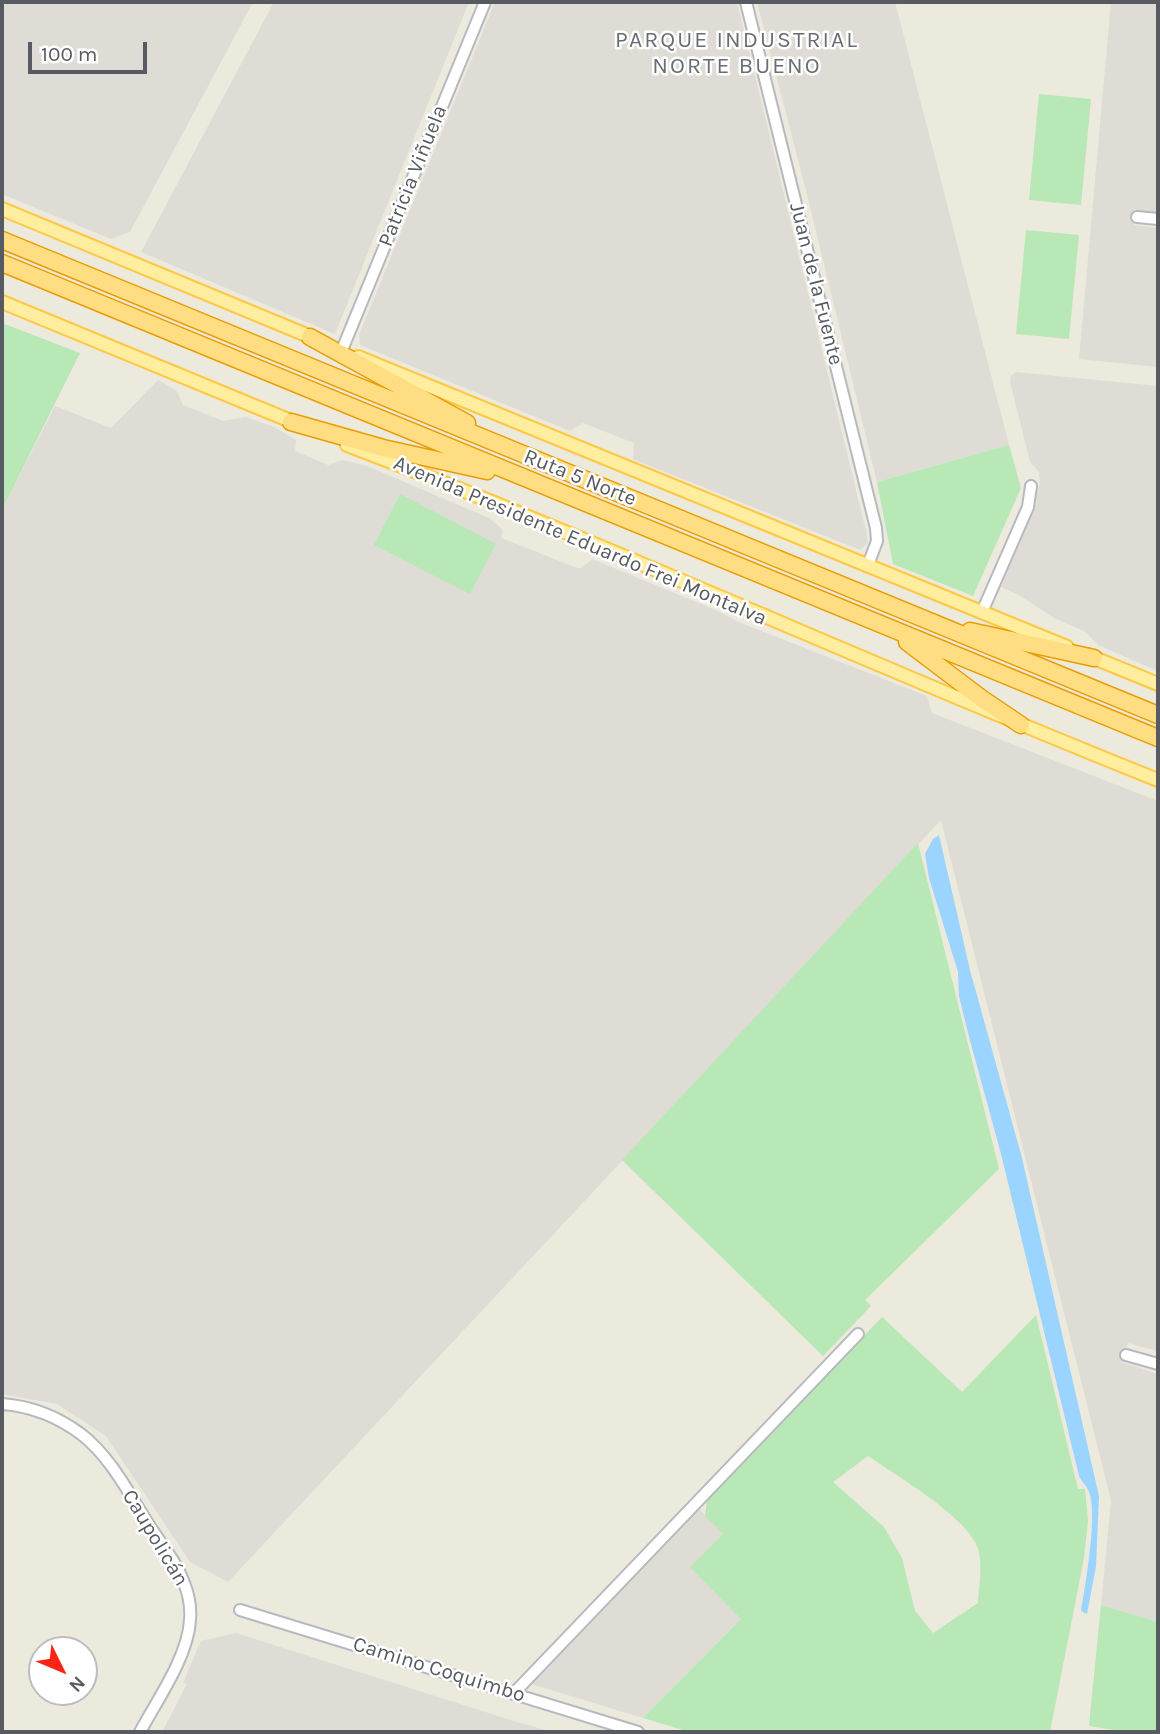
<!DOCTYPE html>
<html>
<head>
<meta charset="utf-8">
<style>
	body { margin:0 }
	#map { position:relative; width:1160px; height:1734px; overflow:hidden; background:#ece9dd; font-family:Karla,sans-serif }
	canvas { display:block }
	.frame { position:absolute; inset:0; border:4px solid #575b61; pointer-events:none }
	.north { position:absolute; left:28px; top:1636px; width:70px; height:70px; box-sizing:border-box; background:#fff; border:2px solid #bcbdc0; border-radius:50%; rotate:133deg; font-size:19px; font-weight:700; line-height:28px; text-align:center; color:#575b61 }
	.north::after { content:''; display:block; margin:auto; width:24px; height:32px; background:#fb2415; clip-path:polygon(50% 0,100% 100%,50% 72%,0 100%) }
	.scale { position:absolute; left:28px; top:42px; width:119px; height:32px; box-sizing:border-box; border:4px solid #575b61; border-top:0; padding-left:9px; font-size:21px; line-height:24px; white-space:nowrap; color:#575b61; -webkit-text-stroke:5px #fff; paint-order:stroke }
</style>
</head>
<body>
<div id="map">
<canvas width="1160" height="1734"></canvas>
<div class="frame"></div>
<div class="north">N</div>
<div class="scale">100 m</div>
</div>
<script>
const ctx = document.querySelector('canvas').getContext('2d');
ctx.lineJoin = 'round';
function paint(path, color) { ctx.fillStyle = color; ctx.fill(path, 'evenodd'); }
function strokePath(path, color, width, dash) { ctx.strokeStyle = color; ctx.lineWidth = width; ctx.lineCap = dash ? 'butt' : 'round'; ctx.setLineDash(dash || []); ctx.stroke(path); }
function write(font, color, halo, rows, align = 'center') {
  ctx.font = font + ' Karla,sans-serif'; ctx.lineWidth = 5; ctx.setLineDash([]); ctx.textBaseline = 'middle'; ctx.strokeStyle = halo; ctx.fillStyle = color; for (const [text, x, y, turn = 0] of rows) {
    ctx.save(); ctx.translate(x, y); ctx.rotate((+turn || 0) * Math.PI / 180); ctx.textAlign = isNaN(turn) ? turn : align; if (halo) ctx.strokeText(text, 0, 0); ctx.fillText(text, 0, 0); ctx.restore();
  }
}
paint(new Path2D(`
	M 6,2 L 253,2 L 130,232 L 111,239 L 2,194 L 2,12 Z
	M 274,2 L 469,2 L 335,334 L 141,252 Z
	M 495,2 L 737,2 L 866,531 L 868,543 L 860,550 L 633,459 L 634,443 L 583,423 L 570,431 L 360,345 L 359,335 Z
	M 757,2 L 895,2 L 1009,445 L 877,482 L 807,194 Z
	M 1111,2 L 1158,2 L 1158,213 L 1135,211 L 1134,225 L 1158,228 L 1158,367 L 1079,359 Z
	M 1016,372 L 1158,386 L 1158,671 L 1098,645 L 1086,632 L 1054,618 L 1019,595 L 1001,587 L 1037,502 L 1035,495 L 1040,484 L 1039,472 L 1030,462 L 1010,382 L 1011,376 Z
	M 158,380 L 177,391 L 183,405 L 223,421 L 246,417 L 274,427 L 296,440 L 295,451 L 328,465 L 343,460 L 367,466 L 489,518 L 501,528 L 503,531 L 501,537 L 504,539 L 577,568 L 582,568 L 592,559 L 718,611 L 741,623 L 927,696 L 932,713 L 1158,801 L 1158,1351 L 1128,1343 L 1121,1362 L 1158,1374 L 1158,1622 L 1101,1605 L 1111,1501 L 941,820 L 228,1582 L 190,1562 L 106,1436 L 57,1404 L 2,1394 L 2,510 L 55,406 L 111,428 Z
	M 697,1507 L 723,1534 L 741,1619 L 643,1718 L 531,1684 Z
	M 236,1633 L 517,1722 L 552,1732 L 162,1732 L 187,1684 L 183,1683 L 201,1641 Z`), '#dfdcd6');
paint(new Path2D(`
	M 1039,94 L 1091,99 L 1081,205 L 1029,200 Z
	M 1026,230 L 1079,235 L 1069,339 L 1016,334 Z
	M 2,323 L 80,353 L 2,510 Z
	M 1009,445 L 1021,488 L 973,596 L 893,564 L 877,482 Z
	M 400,494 L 496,544 L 470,594 L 374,545 Z
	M 918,843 L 999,1169 L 865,1300 L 871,1306 L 823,1356 L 622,1160 Z
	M 1036,1315 L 1078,1489 L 1085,1489 L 1088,1521 L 1084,1558 L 1050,1732 L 690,1732 L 643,1718 L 741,1619 L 690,1567 L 723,1534 L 705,1516 L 707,1499 L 882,1317 L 962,1392 ZM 868,1456 C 896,1475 963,1515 976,1544 C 984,1561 979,1585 978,1603 L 933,1633 L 915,1611 L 902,1558 L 884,1527 L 833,1482 Z
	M 1101,1605 L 1158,1622 L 1158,1732 L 1127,1732 L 1089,1726 Z`), '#b7e8b6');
paint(new Path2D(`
	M 939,835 L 970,970 L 1022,1158 L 1099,1496 L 1096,1566 L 1087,1614 L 1081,1611 C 1085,1588 1099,1509 1088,1490 C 1086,1485 1082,1482 1079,1476 L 1001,1154 L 968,1033 L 959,996 L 958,972 L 929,878 L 925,854 L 933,839 Z`), '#9bd5ff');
const minor = new Path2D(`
	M 746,2 L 876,528 L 877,541 L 868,565
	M 1137,217 L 1158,219
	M 342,350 L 485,2
	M 982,612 L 1028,507 L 1031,486
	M 1126,1355 L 1158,1364
	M 2,1404 C 30,1406 58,1417 81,1434 C 112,1458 130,1496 151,1528 C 163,1546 177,1563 184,1583 C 189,1595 191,1608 190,1620 C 188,1657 157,1700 140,1732
	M 240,1610 L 638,1732
	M 514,1693 L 858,1334`);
const major = new Path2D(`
	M 2,209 L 316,339
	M 2,302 L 298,424
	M 358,357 L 1067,647
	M 347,445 C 620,549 886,672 1158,780
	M 1087,655 L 1158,684`);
const highway = new Path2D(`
	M 2,240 C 387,399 773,556 1158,715
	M 2,263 L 1158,738
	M 310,337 L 467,423
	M 291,422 L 383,448 L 487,471
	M 970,631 L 1094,658
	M 907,642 L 981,698 L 1021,725`);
strokePath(minor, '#b6b9bf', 14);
strokePath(major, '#ffc844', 16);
strokePath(highway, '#ea9d00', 19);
strokePath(minor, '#fff', 10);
strokePath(major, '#ffeea0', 12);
strokePath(highway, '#ffdd82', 16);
write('21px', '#575b61', '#fff', [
	["Patricia Viñuela",413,176,-68],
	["Juan de la Fuente",816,284,76],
	["Ruta 5 Norte",580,478,22],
	["Avenida Presidente Eduardo Frei Montalva",580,541,23],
	["Caupolicán",155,1538,59],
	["Camino Coquimbo",439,1670,17]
]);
ctx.letterSpacing = '2px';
write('23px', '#686e73', '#fff', [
	["PARQUE INDUSTRIAL",737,40],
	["NORTE BUENO",737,66]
]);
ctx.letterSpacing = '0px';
</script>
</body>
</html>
